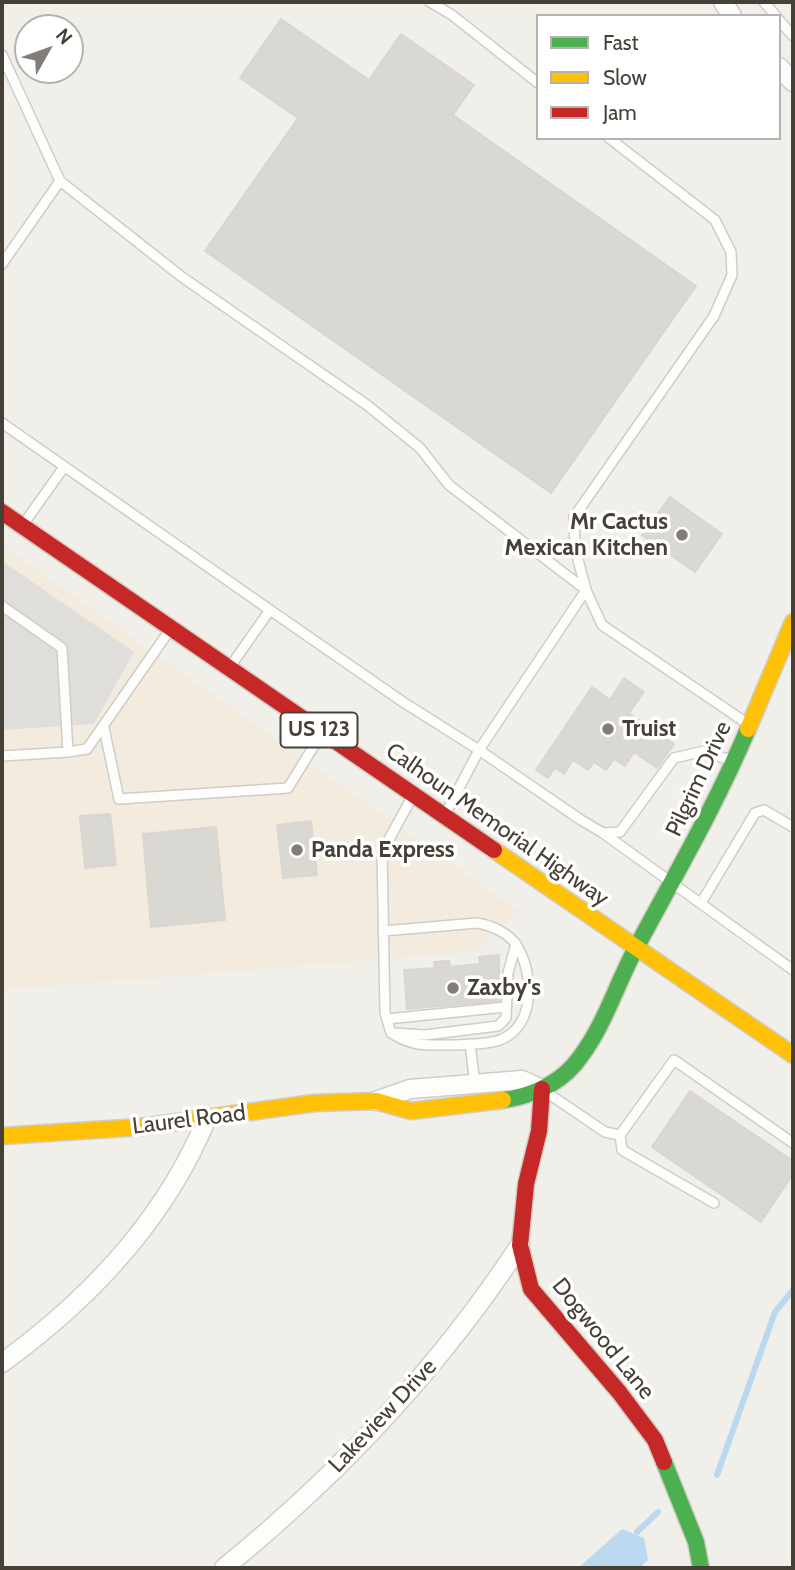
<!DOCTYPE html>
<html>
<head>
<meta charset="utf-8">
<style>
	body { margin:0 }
	#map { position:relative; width:795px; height:1570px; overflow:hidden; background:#f0efea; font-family:Cabin,sans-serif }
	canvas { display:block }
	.frame { position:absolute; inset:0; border:4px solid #474036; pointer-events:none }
	.legend { position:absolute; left:536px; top:14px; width:245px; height:126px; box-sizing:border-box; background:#fff; border:2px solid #b5b3af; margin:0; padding:9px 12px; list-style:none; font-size:21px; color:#474036 }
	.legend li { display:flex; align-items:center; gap:14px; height:35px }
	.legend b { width:35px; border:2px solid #b5b3af }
	.north { position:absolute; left:14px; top:14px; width:70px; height:70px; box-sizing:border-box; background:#fff; border:2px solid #b5b3af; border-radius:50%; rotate:50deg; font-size:19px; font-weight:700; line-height:28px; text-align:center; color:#474036 }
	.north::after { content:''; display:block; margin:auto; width:24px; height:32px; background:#827d75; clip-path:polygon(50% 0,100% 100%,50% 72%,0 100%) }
</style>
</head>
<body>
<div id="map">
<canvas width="795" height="1570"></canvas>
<div class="frame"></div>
<ul class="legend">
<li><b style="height:9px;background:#4caf50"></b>Fast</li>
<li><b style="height:9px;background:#ffc107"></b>Slow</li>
<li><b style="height:9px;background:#c62828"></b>Jam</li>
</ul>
<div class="north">N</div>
</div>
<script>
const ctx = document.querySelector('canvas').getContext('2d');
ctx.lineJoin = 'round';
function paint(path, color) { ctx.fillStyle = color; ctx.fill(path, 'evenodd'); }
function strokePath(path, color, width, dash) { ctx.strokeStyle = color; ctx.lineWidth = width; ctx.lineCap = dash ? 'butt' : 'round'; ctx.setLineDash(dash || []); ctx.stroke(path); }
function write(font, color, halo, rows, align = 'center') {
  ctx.font = font + ' Cabin,sans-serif'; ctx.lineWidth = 7; ctx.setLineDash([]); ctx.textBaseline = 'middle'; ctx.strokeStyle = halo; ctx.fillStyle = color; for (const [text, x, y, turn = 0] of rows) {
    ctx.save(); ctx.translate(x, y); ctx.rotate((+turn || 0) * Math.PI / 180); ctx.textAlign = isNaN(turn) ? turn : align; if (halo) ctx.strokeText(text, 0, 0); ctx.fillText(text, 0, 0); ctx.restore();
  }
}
paint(new Path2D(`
	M 2,545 L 518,911 L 475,952 L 2,990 Z`), '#f3ebdd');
paint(new Path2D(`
	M 2,561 L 134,652 L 94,724 L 2,730 Z`), '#e0deda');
paint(new Path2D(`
	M 622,1529 L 644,1538 L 648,1560 L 639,1568 L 578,1568 Z`), '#bad9ee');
strokePath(new Path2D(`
	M 717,1475 L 775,1312 L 793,1290
	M 637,1532 L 658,1512`), '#bad9ee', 6);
const building = new Path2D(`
	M 281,19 L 369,80 L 401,34 L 474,85 L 453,115 L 696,286 L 551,493 L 205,251 L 298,118 L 240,78 Z
	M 670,497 L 722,534 L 695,572 L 642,535 Z
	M 624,678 L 644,692 L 629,713 L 674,744 L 657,768 L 634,752 L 625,766 L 614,759 L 606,770 L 594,762 L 588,770 L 573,760 L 564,774 L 555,768 L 548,778 L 536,770 L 592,687 L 610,700 Z
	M 110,814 L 116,865 L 85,868 L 80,816 Z
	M 311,821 L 317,875 L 283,878 L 277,825 Z
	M 216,827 L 225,920 L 151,927 L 143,834 Z
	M 499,955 L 499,1001 L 407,1009 L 404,970 L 435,968 L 434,962 L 449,961 L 450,967 L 480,964 L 479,957 Z
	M 690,1091 L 793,1161 L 793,1174 L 761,1222 L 652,1147 Z`);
paint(building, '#dad8d2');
strokePath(building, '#d9d6d0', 2);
const lane = new Path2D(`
	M 430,2 L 452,15 L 538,83
	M 764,2 L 776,16
	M 779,20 L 793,36
	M 2,55 L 60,181 L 2,264
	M 609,138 L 715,220 L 731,252 L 732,275 L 714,316 L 574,517 L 575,548 L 586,590 L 602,625 L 748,724
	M 60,181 L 182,277 L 367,405 L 420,448 L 449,485 L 586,590 L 479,750 L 403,702 L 270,610
	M 2,423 L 270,610 L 232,664
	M 25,522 L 64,467
	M 2,606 L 62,648 L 68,752 L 87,749 L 167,634
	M 104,728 L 119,799 L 288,788 L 320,736
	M 2,756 L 68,752
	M 447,811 L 479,750 L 581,820 L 603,833 L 620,832 L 674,758 L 704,751 L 730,760
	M 603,833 L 793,970
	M 701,903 L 755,813 L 764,810 L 793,827
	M 383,931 L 477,923 C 491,925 509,933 517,946 C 534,974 536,1026 500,1040 C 486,1045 467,1044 452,1045 C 425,1045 414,1047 391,1033 L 385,1013 L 382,852 L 411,799
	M 387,1019 L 506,1007
	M 393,1033 L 425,1035 L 498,1026 L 506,1018 L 508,973 L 516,944
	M 470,1044 L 475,1084
	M 546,1092 L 605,1132 L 620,1135 L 674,1060 L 793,1143
	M 620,1135 L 622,1150 L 714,1203`);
const street = new Path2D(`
	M 723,2 L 732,16
	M 779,67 L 793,82
	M 376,1101 L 410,1089 L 522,1080 L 542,1089
	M 2,1363 C 90,1299 166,1218 207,1118
	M 224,1568 C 338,1475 440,1367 520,1245`);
const fast = new Path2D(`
	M 503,1100 C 528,1097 557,1085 574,1065 C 603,1031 615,987 636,948 C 675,875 716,805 748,729
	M 664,1462 L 696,1542 L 701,1568`);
const slow = new Path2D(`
	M 748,729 L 793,622
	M 494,850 L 793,1055
	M 2,1136 L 141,1127 L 314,1103 L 376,1101 L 411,1111 L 503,1100`);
const jam = new Path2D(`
	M 2,512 L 494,850
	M 542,1089 L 539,1131 L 526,1184 L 520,1245 L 531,1289 L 619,1392 L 655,1440 L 664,1462`);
strokePath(lane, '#cecdc8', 12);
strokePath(street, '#cecdc8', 21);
strokePath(fast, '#d0ccc1', 19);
strokePath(slow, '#d0ccc1', 19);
strokePath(jam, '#d0ccc1', 19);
strokePath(lane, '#fdfdfc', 9);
strokePath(street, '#fdfdfc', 18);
strokePath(fast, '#4caf50', 16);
strokePath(slow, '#ffc107', 16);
strokePath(jam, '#c62828', 16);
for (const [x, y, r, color] of [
	[682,535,7,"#827d75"],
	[608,729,7,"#827d75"],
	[297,850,7,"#827d75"],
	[453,988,7,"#827d75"]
]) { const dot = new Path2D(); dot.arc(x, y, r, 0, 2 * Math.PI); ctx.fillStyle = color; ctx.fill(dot); strokePath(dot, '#fff', 2.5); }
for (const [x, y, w] of [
	[319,730,77]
]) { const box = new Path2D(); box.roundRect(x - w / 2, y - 17.5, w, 35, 5); ctx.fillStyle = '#fff'; ctx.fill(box); strokePath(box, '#474036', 2); }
write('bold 21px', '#474036', null, [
	["US 123",319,730]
]);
write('bold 23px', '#474036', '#fff', [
	["Mr Cactus",668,522,"right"],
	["Mexican Kitchen",668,548,"right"],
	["Truist",622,729],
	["Panda Express",311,850],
	["Zaxby's",467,988]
], 'left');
write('23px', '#474036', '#fff', [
	["Pilgrim Drive",699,779,-65],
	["Calhoun Memorial Highway",497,825,35],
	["Laurel Road",189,1120,-7],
	["Dogwood Lane",603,1339,51],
	["Lakeview Drive",383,1416,-47]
]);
</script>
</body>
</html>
